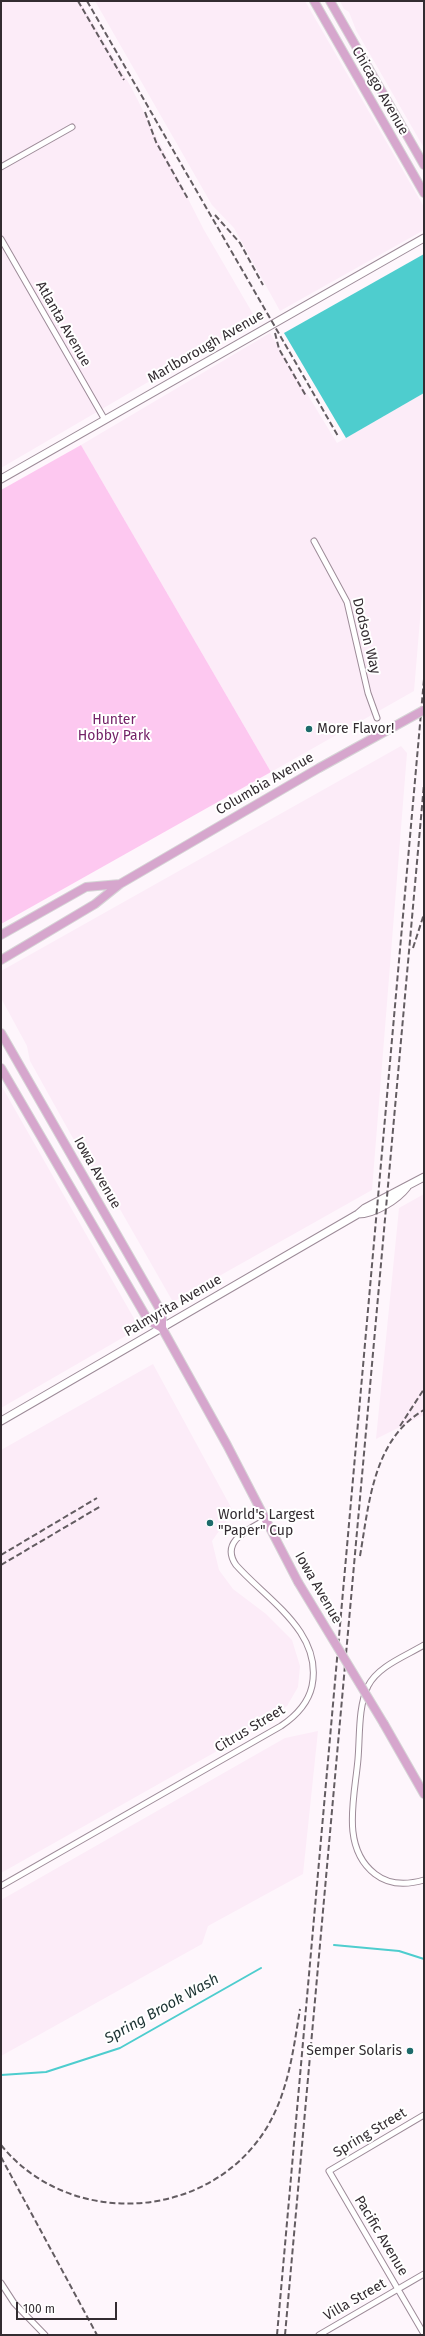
<!DOCTYPE html>
<html>
<head>
<meta charset="utf-8">
<style>
	body { margin:0 }
	#map { position:relative; width:425px; height:2336px; overflow:hidden; background:#fef6fc; font-family:"Fira Sans",sans-serif }
	canvas { display:block }
	.frame { position:absolute; inset:0; border:2px solid #332c31; pointer-events:none }
	.scale { position:absolute; left:16px; top:2302px; width:101px; height:18px; box-sizing:border-box; border:2px solid #332c31; border-top:0; padding-left:5px; font-size:12px; line-height:14px; white-space:nowrap; color:#332c31; -webkit-text-stroke:3px #fff; paint-order:stroke }
</style>
</head>
<body>
<div id="map">
<canvas width="425" height="2336"></canvas>
<div class="frame"></div>
<div class="scale">100 m</div>
</div>
<script>
const ctx = document.querySelector('canvas').getContext('2d');
ctx.lineJoin = 'round';
function paint(path, color) { ctx.fillStyle = color; ctx.fill(path, 'evenodd'); }
function strokePath(path, color, width, dash) { ctx.strokeStyle = color; ctx.lineWidth = width; ctx.lineCap = dash ? 'butt' : 'round'; ctx.setLineDash(dash || []); ctx.stroke(path); }
function write(font, color, halo, rows, align = 'center') {
  ctx.font = font + ' "Fira Sans",sans-serif'; ctx.lineWidth = 4; ctx.setLineDash([]); ctx.textBaseline = 'middle'; ctx.strokeStyle = halo; ctx.fillStyle = color; for (const [text, x, y, turn = 0] of rows) {
    ctx.save(); ctx.translate(x, y); ctx.rotate((+turn || 0) * Math.PI / 180); ctx.textAlign = isNaN(turn) ? turn : align; if (halo) ctx.strokeText(text, 0, 0); ctx.fillText(text, 0, 0); ctx.restore();
  }
}
paint(new Path2D(`
	M 1,1 L 80,1 L 131,87 L 204,230 L 256,319 L 1,468 Z
	M 95,1 L 305,1 L 424,207 L 424,230 L 280,311 L 234,228 L 212,205 Z
	M 340,1 L 424,1 L 424,148 L 356,30 L 349,12 L 344,9 Z
	M 270,333 L 337,443 L 424,393 L 424,572 L 414,691 L 271,772 L 81,445 Z
	M 401,746 L 407,753 L 372,1190 L 173,1302 L 101,1176 L 94,1176 L 30,1061 L 27,1046 L 1,998 L 1,971 Z
	M 1,1085 L 136,1322 L 136,1330 L 1,1408 Z
	M 424,1194 L 424,1415 L 376,1439 L 399,1208 Z
	M 153,1364 L 233,1511 L 212,1541 L 219,1570 L 233,1589 L 266,1614 L 292,1640 L 300,1666 L 298,1687 L 287,1706 L 226,1746 L 1,1873 L 1,1450 Z
	M 318,1731 L 303,1874 L 208,1926 L 202,1944 L 1,2056 L 1,1900 L 285,1738 Z`), '#fcecf8');
paint(new Path2D(`
	M 81,445 L 271,772 L 1,924 L 1,490 Z`), '#fdc8f0');
paint(new Path2D(`
	M 424,254 L 424,393 L 346,438 L 284,333 Z`), '#4ecdce');
strokePath(new Path2D(`
	M 334,1945 L 399,1951 L 424,1959
	M 1,2075 L 46,2072 L 120,2048 L 261,1968`), '#4ecdce', 2);
const minor = new Path2D(`
	M 1,167 L 72,127
	M 1,239 L 105,420
	M 314,541 L 347,602 L 368,693 L 377,718
	M 424,1645 C 406,1656 378,1666 368,1686 C 358,1707 360,1736 358,1759 C 355,1796 340,1847 375,1874 C 389,1885 407,1885 424,1880
	M 1,1886 L 281,1726 C 296,1716 308,1704 312,1686 C 323,1632 267,1600 236,1565 C 220,1542 247,1530 265,1520
	M 424,2115 L 329,2171 L 424,2334
	M 1,2283 L 14,2303 L 45,2335
	M 319,2335 L 424,2274`);
const tertiary = new Path2D(`
	M 1,479 L 424,238
	M 358,1214 C 374,1214 397,1200 407,1187
	M 1,1421 L 358,1214 L 365,1208 L 424,1177`);
const primary = new Path2D(`
	M 314,1 L 424,193
	M 330,1 L 424,165
	M 1,935 L 86,887 L 120,884
	M 1,960 L 95,904 L 120,884 L 319,768
	M 1,1033 L 162,1313 L 162,1328 L 227,1445 L 298,1582
	M 1,1068 L 148,1320 L 162,1328
	M 384,1724 L 424,1794`);
strokePath(minor, '#9d8b98', 7);
strokePath(tertiary, '#9d8b98', 9);
strokePath(primary, '#d6d5d6', 10);
strokePath(minor, '#fff', 5);
strokePath(tertiary, '#fff', 7);
strokePath(primary, '#d6a6cd', 8);
strokePath(new Path2D(`
	M 78,1 L 124,80
	M 87,1 L 338,436
	M 145,112 L 156,142 L 188,199
	M 215,215 L 240,243 L 263,285
	M 275,333 L 279,349 L 306,396
	M 413,948 L 424,914
	M 400,1426 L 424,1389
	M 1,1555 L 97,1498
	M 360,1556 C 369,1504 373,1439 424,1410
	M 1,1565 L 101,1506
	M 1,2145 C 68,2228 205,2222 264,2132 C 288,2095 293,2052 300,2009
	M 1,2157 L 97,2335
	M 277,2335 L 424,679
	M 285,2335 L 424,784`), '#635c61', 2, [6, 3]);
const primaryBridge = new Path2D(`
	M 319,768 L 424,710
	M 298,1582 L 384,1724`);
strokePath(primaryBridge, '#d6d5d6', 10, []);
strokePath(primaryBridge, '#d6a6cd', 8);
for (const [x, y, r, color] of [
	[309,729,4,"#1d6a6b"],
	[210,1523,4,"#1d6a6b"],
	[410,2051,4,"#1d6a6b"]
]) { const dot = new Path2D(); dot.arc(x, y, r, 0, 2 * Math.PI); ctx.fillStyle = color; ctx.fill(dot); strokePath(dot, '#fff', 1.5); }
write('14px', '#332c31', '#fff', [
	["Chicago Avenue",380,91,60],
	["Atlanta Avenue",63,324,60],
	["Marlborough Avenue",206,347,-30],
	["Dodson Way",366,636,76],
	["Columbia Avenue",265,784,-30],
	["Iowa Avenue",97,1173,60],
	["Palmyrita Avenue",173,1306,-30],
	["Iowa Avenue",318,1588,60],
	["Citrus Street",250,1729,-31],
	["Spring Street",370,2133,-31],
	["Pacific Avenue",381,2236,59],
	["Villa Street",355,2300,-30]
]);
write('14px', '#732267', '#fff', [
	["Hunter",114,720],
	["Hobby Park",114,736]
]);
write('14px', '#332c31', '#fff', [
	["More Flavor!",317,729],
	["World's Largest",218,1515],
	["\"Paper\" Cup",218,1531],
	["Semper Solaris",402,2051,"right"]
], 'left');
write('italic 15px', '#1c3232', '#fff', [
	["Spring Brook Wash",162,2009,-29]
]);
</script>
</body>
</html>
